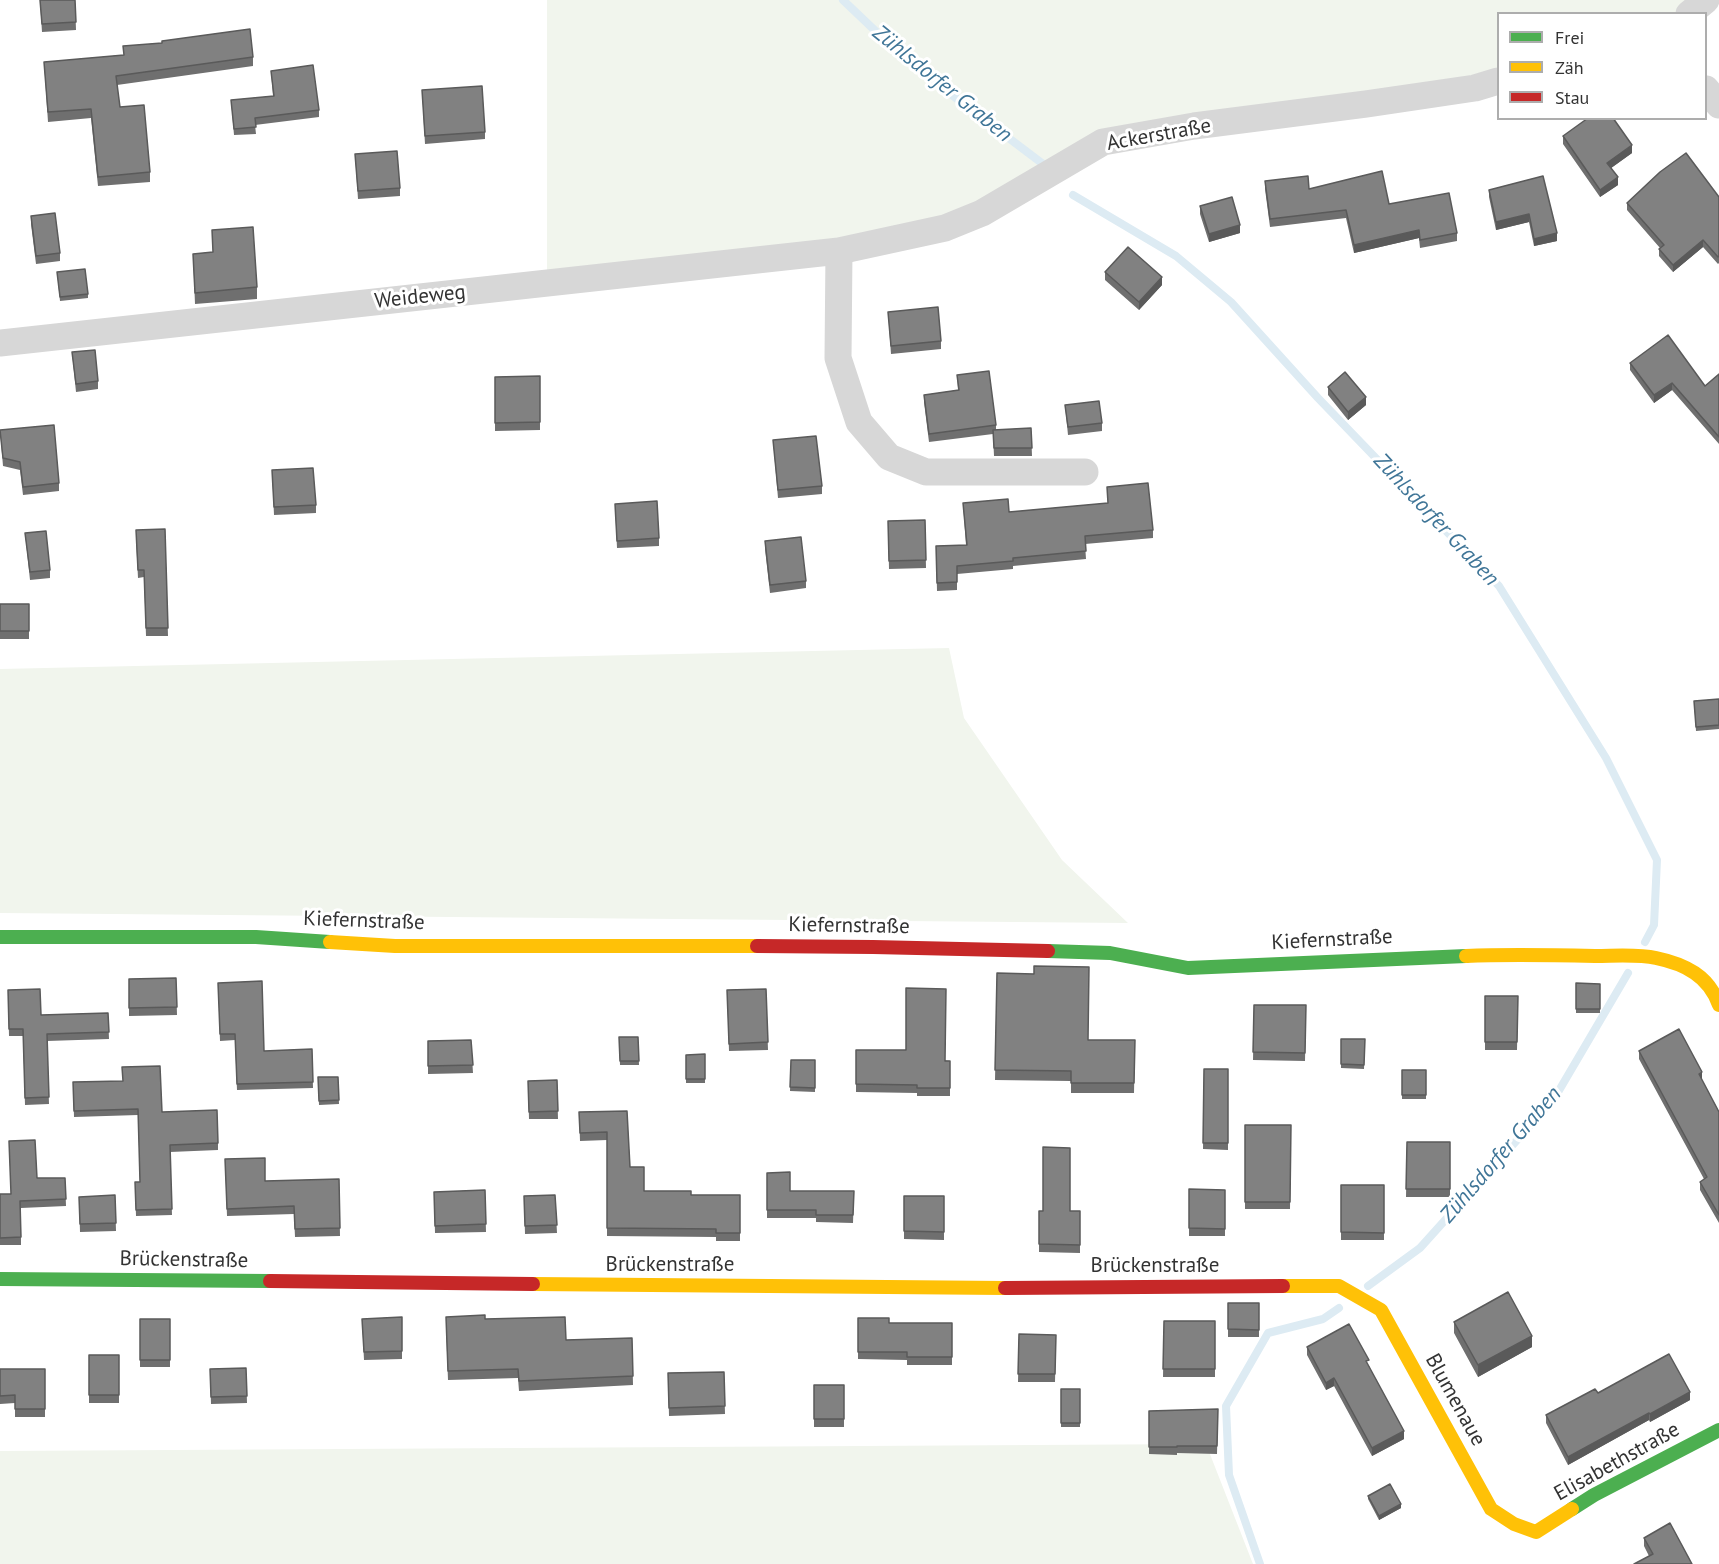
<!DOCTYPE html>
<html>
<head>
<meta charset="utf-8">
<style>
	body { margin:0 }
	#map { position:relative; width:1719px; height:1564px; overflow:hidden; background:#fff; font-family:"PT Sans",sans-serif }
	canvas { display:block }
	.legend { position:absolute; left:1497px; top:12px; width:210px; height:108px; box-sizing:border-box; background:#fff; border:2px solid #adadad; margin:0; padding:8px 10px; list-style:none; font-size:18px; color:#333 }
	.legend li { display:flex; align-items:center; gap:12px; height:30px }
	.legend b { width:30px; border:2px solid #adadad }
</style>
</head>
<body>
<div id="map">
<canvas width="1719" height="1564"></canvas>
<ul class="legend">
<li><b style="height:8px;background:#4caf50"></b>Frei</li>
<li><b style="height:8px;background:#ffc107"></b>Zäh</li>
<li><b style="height:8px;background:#c62828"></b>Stau</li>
</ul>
</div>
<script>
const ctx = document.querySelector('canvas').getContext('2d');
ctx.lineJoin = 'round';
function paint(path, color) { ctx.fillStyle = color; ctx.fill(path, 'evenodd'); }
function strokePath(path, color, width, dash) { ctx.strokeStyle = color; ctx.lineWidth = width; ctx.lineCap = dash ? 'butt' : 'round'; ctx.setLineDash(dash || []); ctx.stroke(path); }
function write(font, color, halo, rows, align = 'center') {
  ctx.font = font + ' "PT Sans",sans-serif'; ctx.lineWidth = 6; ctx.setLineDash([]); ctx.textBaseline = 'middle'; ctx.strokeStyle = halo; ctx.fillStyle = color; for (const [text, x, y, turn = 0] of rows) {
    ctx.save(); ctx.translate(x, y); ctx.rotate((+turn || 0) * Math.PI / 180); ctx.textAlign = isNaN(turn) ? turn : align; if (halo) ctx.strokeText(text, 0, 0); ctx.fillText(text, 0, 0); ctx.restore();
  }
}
paint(new Path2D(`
	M 547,0 L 1706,0 L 1689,13 L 1498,14 L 1498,74 L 1103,142 L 942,224 L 547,278 Z
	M 949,648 L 964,718 L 1062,860 L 1128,923 L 0,913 L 0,669 Z
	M 1206,1444 L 1253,1564 L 0,1564 L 0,1451 Z`), '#f1f5ed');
strokePath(new Path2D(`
	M 843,0 L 907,61 L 1043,164
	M 1073,195 L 1176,256 L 1231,302 L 1318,398 L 1499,586 L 1606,758 L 1657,860 L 1654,925 L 1645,942
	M 1368,1286 L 1420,1248 L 1554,1099 L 1628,973
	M 1260,1564 L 1229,1475 L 1226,1406 L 1268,1333 L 1323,1319 L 1339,1308`), '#ddebf3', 8);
strokePath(new Path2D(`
	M 1689,14 L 1706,0
	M 1706,89 L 1719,105
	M 839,251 L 838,358 L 859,422 L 889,457 L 926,472 L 1085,472
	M 0,343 L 839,251 L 945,228 L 982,213 L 1103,142 L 1194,126 L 1366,104 L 1475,88 L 1498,81`), '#d7d7d7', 27);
strokePath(new Path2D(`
	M 0,937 L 256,937 L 330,942
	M 1048,951 L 1110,953 L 1188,968 L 1466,956
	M 0,1279 L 270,1281
	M 1572,1509 L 1594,1495 L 1719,1430`), '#4caf50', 14);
strokePath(new Path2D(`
	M 330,942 L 395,946 L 757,946
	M 1466,956 C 1509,954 1552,955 1596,956 C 1614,956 1638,954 1656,958 C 1685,964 1709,976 1719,1005
	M 533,1284 L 1005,1288
	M 1283,1286 L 1339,1286 L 1381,1310 L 1491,1509 L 1514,1524 L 1536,1532 L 1572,1509`), '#ffc107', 14);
strokePath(new Path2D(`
	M 757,946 L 873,947 L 1048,951
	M 270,1281 L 533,1284
	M 1005,1288 L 1283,1286`), '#c62828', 14);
paint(new Path2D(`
	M 40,0 L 75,0 L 76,30 L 42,32 Z
	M 123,46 L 253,57 L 253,66 L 117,85 L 120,107 L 150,172 L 150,182 L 98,186 L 91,118 L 48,122 L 44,62 L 124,55 Z
	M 271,71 L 319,110 L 319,117 L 255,125 L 256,134 L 234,135 L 231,100 L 273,96 Z
	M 422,90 L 485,132 L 485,139 L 425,144 Z
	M 1563,136 L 1632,153 L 1611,168 L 1618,185 L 1600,197 L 1563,144 Z
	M 355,154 L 400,188 L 400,196 L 358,199 Z
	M 1543,176 L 1557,241 L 1534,246 L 1529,222 L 1496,230 L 1489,197 L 1489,190 Z
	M 1265,181 L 1389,204 L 1457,233 L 1457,241 L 1420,248 L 1419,238 L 1354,253 L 1346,218 L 1270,227 L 1265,189 Z
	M 1719,197 L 1719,263 L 1718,264 L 1703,247 L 1673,272 L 1659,256 L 1659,249 L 1660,248 L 1627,210 L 1627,203 Z
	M 1200,206 L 1240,233 L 1209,242 L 1200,214 Z
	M 31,216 L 60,253 L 60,261 L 36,264 L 31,224 Z
	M 212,230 L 257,287 L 257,299 L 195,304 L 193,254 L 213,252 Z
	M 57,272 L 88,294 L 88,298 L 60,301 Z
	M 1105,272 L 1162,285 L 1139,310 L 1105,280 Z
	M 888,312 L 941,341 L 941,349 L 891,354 Z
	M 72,352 L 98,381 L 98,389 L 76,392 Z
	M 1630,363 L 1705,386 L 1719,374 L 1719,444 L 1672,390 L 1654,403 L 1630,370 Z
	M 957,375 L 996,425 L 996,430 L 1031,428 L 1032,456 L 994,456 L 993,434 L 929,442 L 924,402 L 924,395 L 958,390 Z
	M 540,376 L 540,430 L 495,431 L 495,377 Z
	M 1328,387 L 1366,405 L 1348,420 L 1328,395 Z
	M 1065,405 L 1102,423 L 1102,431 L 1068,435 Z
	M 0,430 L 59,483 L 59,491 L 23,495 L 20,470 L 3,466 Z
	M 773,440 L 822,486 L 822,494 L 778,498 Z
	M 272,470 L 316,505 L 316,513 L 274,515 Z
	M 1107,487 L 1153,530 L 1153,538 L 1085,544 L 1086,559 L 1013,566 L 1013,569 L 957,574 L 957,590 L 937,591 L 936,546 L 966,545 L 963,503 L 1009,512 L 1108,503 Z
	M 615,504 L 659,538 L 659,546 L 617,548 Z
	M 925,520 L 926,568 L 889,569 L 888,521 Z
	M 165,529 L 168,636 L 146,636 L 144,577 L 138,578 L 136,538 Z
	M 25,533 L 50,570 L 50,578 L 30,580 Z
	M 765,541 L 806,581 L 806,588 L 770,593 L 765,549 Z
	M 0,604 L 29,604 L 29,639 L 0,639 Z
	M 1719,699 L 1719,729 L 1696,731 L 1694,701 Z
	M 997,973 L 1088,1040 L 1135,1040 L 1134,1093 L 1071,1093 L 1071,1081 L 995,1080 Z
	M 176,978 L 177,1015 L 129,1016 L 129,979 Z
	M 218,983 L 264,1051 L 312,1049 L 313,1088 L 237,1090 L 235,1040 L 220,1041 Z
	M 1576,983 L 1600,984 L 1600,1013 L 1576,1013 Z
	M 766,989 L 768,1050 L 729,1051 L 727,990 Z
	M 8,990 L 41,1015 L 108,1013 L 109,1039 L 47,1041 L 49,1104 L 25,1105 L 23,1036 L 9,1036 Z
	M 1485,996 L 1518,996 L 1517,1050 L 1485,1050 Z
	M 1254,1005 L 1306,1005 L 1305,1061 L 1253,1060 Z
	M 619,1037 L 638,1037 L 639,1065 L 620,1065 Z
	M 1341,1039 L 1365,1039 L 1364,1069 L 1341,1068 Z
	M 471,1040 L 473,1073 L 428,1074 L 428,1041 Z
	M 856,1050 L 950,1061 L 950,1096 L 917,1096 L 917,1093 L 856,1092 Z
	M 1639,1051 L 1702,1080 L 1719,1112 L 1719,1223 L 1700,1190 L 1700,1182 L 1704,1179 L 1639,1059 Z
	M 705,1054 L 705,1083 L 686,1083 L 686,1055 Z
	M 791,1060 L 815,1060 L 815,1092 L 790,1091 Z
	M 1204,1069 L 1228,1069 L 1228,1150 L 1203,1149 Z
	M 1402,1070 L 1426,1070 L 1426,1099 L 1402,1099 Z
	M 318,1077 L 338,1077 L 339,1104 L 319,1105 Z
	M 557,1080 L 558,1119 L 529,1119 L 528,1081 Z
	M 73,1082 L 162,1112 L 218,1143 L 218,1150 L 170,1152 L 172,1215 L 136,1216 L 135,1182 L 140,1182 L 138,1115 L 74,1117 Z
	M 627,1111 L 630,1167 L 644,1191 L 691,1195 L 740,1195 L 740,1241 L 716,1241 L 716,1237 L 607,1236 L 607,1140 L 580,1141 L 579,1112 Z
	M 1245,1125 L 1291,1125 L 1290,1209 L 1245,1209 Z
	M 1407,1142 L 1450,1142 L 1450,1197 L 1406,1197 Z
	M 225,1159 L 265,1181 L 339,1179 L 340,1236 L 295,1237 L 294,1214 L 227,1216 Z
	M 767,1173 L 790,1191 L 854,1191 L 853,1223 L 816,1222 L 816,1218 L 767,1218 Z
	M 37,1178 L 65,1178 L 66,1206 L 21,1208 L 21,1245 L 0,1245 L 0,1194 L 11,1194 Z
	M 1341,1185 L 1384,1185 L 1384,1240 L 1341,1240 Z
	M 1189,1189 L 1225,1190 L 1225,1236 L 1189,1236 Z
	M 485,1190 L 486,1232 L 435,1233 L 434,1192 Z
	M 115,1195 L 116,1231 L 80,1232 L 79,1197 Z
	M 555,1195 L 557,1233 L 525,1234 L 524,1196 Z
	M 904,1196 L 944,1196 L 944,1240 L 904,1239 Z
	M 1039,1211 L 1080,1211 L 1080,1253 L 1039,1252 Z
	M 1228,1303 L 1259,1303 L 1259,1337 L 1228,1337 Z
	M 402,1317 L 402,1359 L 364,1360 L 362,1319 Z
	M 858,1318 L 889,1323 L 952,1323 L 952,1365 L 907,1365 L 907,1360 L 858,1359 Z
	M 140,1319 L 170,1319 L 170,1367 L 140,1367 Z
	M 485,1319 L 566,1340 L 632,1338 L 633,1385 L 519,1391 L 518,1378 L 448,1380 L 446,1326 Z
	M 1164,1321 L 1215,1321 L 1215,1377 L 1163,1377 Z
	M 1454,1322 L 1532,1347 L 1478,1377 L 1454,1333 Z
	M 1019,1334 L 1056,1335 L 1055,1382 L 1018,1382 Z
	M 1307,1347 L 1369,1366 L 1404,1439 L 1372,1456 L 1334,1386 L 1326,1390 L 1307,1355 Z
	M 89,1355 L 119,1355 L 119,1403 L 89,1403 Z
	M 246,1368 L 247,1403 L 211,1404 L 210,1369 Z
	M 0,1369 L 45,1369 L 45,1417 L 15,1417 L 15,1403 L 0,1404 Z
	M 724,1372 L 725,1414 L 669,1416 L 668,1373 Z
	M 814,1385 L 844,1385 L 844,1427 L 814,1427 Z
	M 1061,1389 L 1080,1389 L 1080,1427 L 1061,1427 Z
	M 1598,1393 L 1690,1400 L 1650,1422 L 1649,1420 L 1568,1465 L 1546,1423 L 1546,1415 Z
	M 1218,1409 L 1217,1454 L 1177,1453 L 1177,1455 L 1149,1454 L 1149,1411 Z
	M 1368,1496 L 1401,1508 L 1379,1520 L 1368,1499 Z
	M 1644,1538 L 1692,1564 L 1649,1556 L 1644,1546 Z`), '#6f6f6f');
paint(new Path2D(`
	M 1632,145 L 1632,153 L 1607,171 L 1607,163 Z
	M 1618,177 L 1618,185 L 1600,197 L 1600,190 Z
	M 1529,214 L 1529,222 L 1496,230 L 1496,222 Z
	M 1240,225 L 1240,233 L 1209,242 L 1209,234 Z
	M 1419,230 L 1419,238 L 1354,253 L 1354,245 Z
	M 1557,233 L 1557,241 L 1534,246 L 1534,239 Z
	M 1703,240 L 1703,247 L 1673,272 L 1673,265 Z
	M 1162,277 L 1162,285 L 1139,310 L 1139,302 Z
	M 1672,383 L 1672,390 L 1654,403 L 1654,395 Z
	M 1366,397 L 1366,405 L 1348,420 L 1348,412 Z
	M 1702,1072 L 1702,1080 L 1699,1082 L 1699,1074 Z
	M 1532,1336 L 1532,1347 L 1478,1377 L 1478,1365 Z
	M 1334,1378 L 1334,1386 L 1326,1390 L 1326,1383 Z
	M 1690,1392 L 1690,1400 L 1650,1422 L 1650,1414 Z
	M 1649,1413 L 1649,1420 L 1568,1465 L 1568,1457 Z
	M 1404,1431 L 1404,1439 L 1372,1456 L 1372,1448 Z
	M 1401,1504 L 1401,1508 L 1379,1520 L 1379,1516 Z`), '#5a5a5a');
const building = new Path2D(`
	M 40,0 L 75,0 L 76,22 L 42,24 Z
	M 250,29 L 253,57 L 116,76 L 120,107 L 144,105 L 150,172 L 98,177 L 91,109 L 48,112 L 44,62 L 124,55 L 123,46 L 162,43 L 162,41 Z
	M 313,65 L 319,110 L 255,118 L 256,127 L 234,129 L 231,100 L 274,96 L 271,71 Z
	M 482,86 L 485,132 L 425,136 L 422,90 Z
	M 1588,118 L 1613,118 L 1632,145 L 1607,163 L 1618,177 L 1600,190 L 1563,136 Z
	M 397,151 L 400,188 L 358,191 L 355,154 Z
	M 1686,153 L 1719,197 L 1719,256 L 1718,257 L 1703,240 L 1673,265 L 1659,249 L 1664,245 L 1627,203 L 1660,172 Z
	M 1382,171 L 1389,204 L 1449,193 L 1457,233 L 1420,240 L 1419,230 L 1354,245 L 1346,210 L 1270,219 L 1265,181 L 1308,176 L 1309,189 Z
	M 1543,176 L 1557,233 L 1534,239 L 1529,214 L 1496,222 L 1489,190 Z
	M 1232,197 L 1240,225 L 1209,234 L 1200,206 Z
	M 55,213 L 60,253 L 36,256 L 31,216 Z
	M 253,227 L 257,287 L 195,293 L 193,254 L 213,252 L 212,230 Z
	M 1128,247 L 1162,277 L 1139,302 L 1105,272 Z
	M 85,269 L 88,294 L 60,297 L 57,272 Z
	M 938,307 L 941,341 L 891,346 L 888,312 Z
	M 1668,335 L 1705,386 L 1719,374 L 1719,437 L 1672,383 L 1654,395 L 1630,363 Z
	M 95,350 L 98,381 L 76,384 L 72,352 Z
	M 989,371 L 996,425 L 929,434 L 924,395 L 959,390 L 957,375 Z
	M 1345,372 L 1366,397 L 1348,412 L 1328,387 Z
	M 540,376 L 540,422 L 495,423 L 495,377 Z
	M 1099,401 L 1102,423 L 1068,427 L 1065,405 Z
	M 54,425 L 59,483 L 23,487 L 20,462 L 3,458 L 0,430 Z
	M 1031,428 L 1032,448 L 994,448 L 993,430 Z
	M 816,436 L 822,486 L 778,490 L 773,440 Z
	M 313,468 L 316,505 L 274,507 L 272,470 Z
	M 1148,483 L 1153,530 L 1085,536 L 1086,551 L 1013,558 L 1013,561 L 957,566 L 957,582 L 937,583 L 936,546 L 967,545 L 963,503 L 1008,499 L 1009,512 L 1108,503 L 1107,487 Z
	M 657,501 L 659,538 L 617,541 L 615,504 Z
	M 925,520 L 926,560 L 889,561 L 888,521 Z
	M 165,529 L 168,628 L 146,628 L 144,570 L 138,570 L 136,530 Z
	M 46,531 L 50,570 L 30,572 L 25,533 Z
	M 801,537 L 806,581 L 770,585 L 765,541 Z
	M 0,604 L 29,604 L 29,631 L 0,631 Z
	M 1719,699 L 1719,725 L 1696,727 L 1694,701 Z
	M 1034,966 L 1089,967 L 1088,1040 L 1135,1040 L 1134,1083 L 1071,1083 L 1071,1071 L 995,1070 L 997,973 L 1034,974 Z
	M 176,978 L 177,1007 L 129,1008 L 129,979 Z
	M 262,981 L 264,1051 L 312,1049 L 313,1082 L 237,1084 L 235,1034 L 220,1034 L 218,983 Z
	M 1576,983 L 1600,984 L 1600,1009 L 1576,1009 Z
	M 906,988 L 946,989 L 945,1061 L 950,1061 L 950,1088 L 917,1088 L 917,1085 L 856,1084 L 856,1050 L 906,1050 Z
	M 40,989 L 41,1015 L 108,1013 L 109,1032 L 47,1034 L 49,1097 L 25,1098 L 23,1029 L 9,1029 L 8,990 Z
	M 766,989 L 768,1042 L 729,1044 L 727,990 Z
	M 1485,996 L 1518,996 L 1517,1042 L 1485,1042 Z
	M 1254,1005 L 1306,1005 L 1305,1053 L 1253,1052 Z
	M 1679,1029 L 1702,1072 L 1699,1074 L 1719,1112 L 1719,1215 L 1700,1182 L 1707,1177 L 1639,1051 Z
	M 619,1037 L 638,1037 L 639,1061 L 620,1061 Z
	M 1341,1039 L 1365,1039 L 1364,1065 L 1341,1064 Z
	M 471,1040 L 473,1065 L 428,1066 L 428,1041 Z
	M 705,1054 L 705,1079 L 686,1079 L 686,1055 Z
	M 791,1060 L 815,1060 L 815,1088 L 790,1087 Z
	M 160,1066 L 162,1112 L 217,1110 L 218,1143 L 170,1145 L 172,1209 L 136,1210 L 135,1182 L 140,1182 L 138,1109 L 74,1111 L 73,1082 L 123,1081 L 122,1067 Z
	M 1204,1069 L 1228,1069 L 1228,1143 L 1203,1143 Z
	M 1402,1070 L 1426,1070 L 1426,1095 L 1402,1095 Z
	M 318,1077 L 338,1077 L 339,1100 L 319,1101 Z
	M 557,1080 L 558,1111 L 529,1112 L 528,1081 Z
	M 627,1111 L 630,1167 L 644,1167 L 644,1191 L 691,1191 L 691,1195 L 740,1195 L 740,1233 L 716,1233 L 716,1229 L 607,1228 L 607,1132 L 580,1133 L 579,1112 Z
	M 1245,1125 L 1291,1125 L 1290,1202 L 1245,1202 Z
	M 35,1140 L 37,1178 L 65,1178 L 66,1199 L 20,1201 L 21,1237 L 0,1238 L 0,1194 L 11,1194 L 9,1141 Z
	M 1407,1142 L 1450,1142 L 1450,1189 L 1406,1189 Z
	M 1043,1147 L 1070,1148 L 1070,1211 L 1080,1211 L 1080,1245 L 1039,1244 L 1039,1211 L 1043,1211 Z
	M 265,1158 L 265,1181 L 339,1179 L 340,1228 L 295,1229 L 294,1206 L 227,1209 L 225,1159 Z
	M 790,1172 L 790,1191 L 854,1191 L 853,1215 L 816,1215 L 816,1210 L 767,1210 L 767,1173 Z
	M 1341,1185 L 1384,1185 L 1384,1233 L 1341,1232 Z
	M 1189,1189 L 1225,1190 L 1225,1229 L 1189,1228 Z
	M 485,1190 L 486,1224 L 435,1226 L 434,1192 Z
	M 115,1195 L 116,1223 L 80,1224 L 79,1197 Z
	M 555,1195 L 557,1225 L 525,1226 L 524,1196 Z
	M 904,1196 L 944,1196 L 944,1232 L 904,1231 Z
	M 1508,1292 L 1532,1336 L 1478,1365 L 1454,1322 Z
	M 1228,1303 L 1259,1303 L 1259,1330 L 1228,1329 Z
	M 485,1315 L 485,1319 L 565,1317 L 566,1340 L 632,1338 L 633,1376 L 519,1381 L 518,1369 L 448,1371 L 446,1317 Z
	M 402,1317 L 402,1351 L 364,1352 L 362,1319 Z
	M 858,1318 L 889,1318 L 889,1323 L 952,1323 L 952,1357 L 907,1357 L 907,1352 L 858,1352 Z
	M 140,1319 L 170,1319 L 170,1360 L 140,1360 Z
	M 1164,1321 L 1215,1321 L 1215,1369 L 1163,1369 Z
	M 1349,1324 L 1369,1360 L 1366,1361 L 1404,1431 L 1372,1448 L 1334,1378 L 1326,1383 L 1307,1347 Z
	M 1019,1334 L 1056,1335 L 1055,1374 L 1018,1374 Z
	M 1669,1354 L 1690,1392 L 1650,1414 L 1649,1413 L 1568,1457 L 1546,1415 L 1595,1389 L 1598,1393 Z
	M 89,1355 L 119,1355 L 119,1395 L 89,1395 Z
	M 246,1368 L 247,1396 L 211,1397 L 210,1369 Z
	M 0,1369 L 45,1369 L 45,1409 L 15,1409 L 15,1395 L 0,1396 Z
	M 724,1372 L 725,1406 L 669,1408 L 668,1373 Z
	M 814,1385 L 844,1385 L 844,1419 L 814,1419 Z
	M 1061,1389 L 1080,1389 L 1080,1423 L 1061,1423 Z
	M 1218,1409 L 1217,1446 L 1177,1446 L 1177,1447 L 1149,1447 L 1149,1411 Z
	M 1390,1484 L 1401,1504 L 1379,1516 L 1368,1496 Z
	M 1670,1523 L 1692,1564 L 1634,1564 L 1653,1554 L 1644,1538 Z`);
paint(building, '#818181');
strokePath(building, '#5a5a5a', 1.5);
write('21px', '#333', '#fff', [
	["Ackerstraße",1159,135,-10],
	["Weideweg",420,297,-6],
	["Kiefernstraße",364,921,2],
	["Kiefernstraße",849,926,1],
	["Kiefernstraße",1332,940,-3],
	["Brückenstraße",184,1260,1],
	["Brückenstraße",670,1265],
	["Brückenstraße",1155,1266],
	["Blumenaue",1455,1400,61],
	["Elisabethstraße",1617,1462,-29]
]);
write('italic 22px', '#3f7597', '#fff', [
	["Zühlsdorfer Graben",942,84,39],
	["Zühlsdorfer Graben",1436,520,47],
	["Zühlsdorfer Graben",1501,1155,-49]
]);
</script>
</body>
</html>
